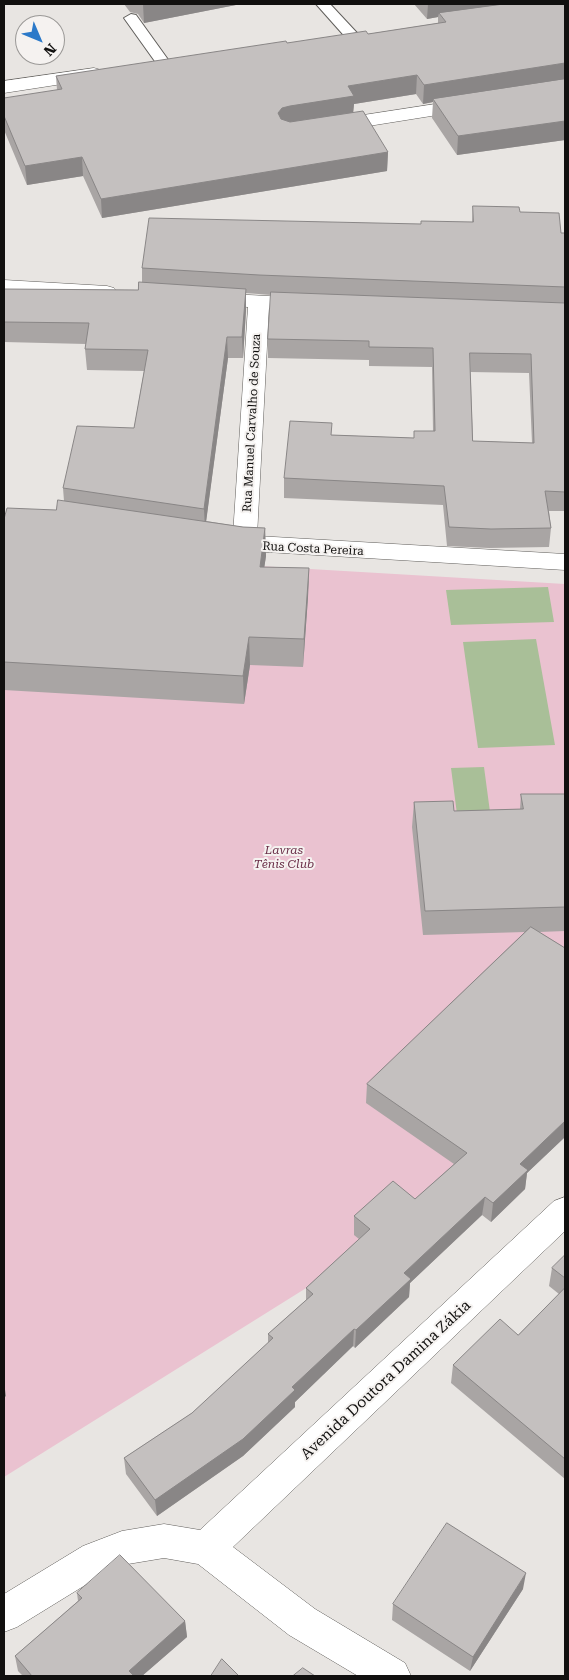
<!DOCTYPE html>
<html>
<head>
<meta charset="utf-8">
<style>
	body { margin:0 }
	#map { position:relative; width:569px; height:1680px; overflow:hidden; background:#e8e5e2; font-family:"Roboto Serif",serif }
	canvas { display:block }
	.frame { position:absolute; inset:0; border:5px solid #11100f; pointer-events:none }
	.north { position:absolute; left:15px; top:15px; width:50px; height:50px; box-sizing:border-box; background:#f5f2f0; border:1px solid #9a9896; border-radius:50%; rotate:135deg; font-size:14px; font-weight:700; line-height:20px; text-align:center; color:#11100f }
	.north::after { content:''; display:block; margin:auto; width:18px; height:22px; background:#2b79c9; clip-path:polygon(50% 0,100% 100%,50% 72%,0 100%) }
</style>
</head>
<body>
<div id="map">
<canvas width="569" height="1680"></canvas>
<div class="frame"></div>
<div class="north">N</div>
</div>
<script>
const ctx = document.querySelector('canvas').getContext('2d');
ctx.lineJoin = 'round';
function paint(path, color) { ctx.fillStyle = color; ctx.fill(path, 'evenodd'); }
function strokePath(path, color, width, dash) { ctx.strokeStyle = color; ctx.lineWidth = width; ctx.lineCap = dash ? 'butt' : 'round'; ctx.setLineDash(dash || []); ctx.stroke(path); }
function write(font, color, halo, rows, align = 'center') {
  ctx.font = font + ' "Roboto Serif",serif'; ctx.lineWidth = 4; ctx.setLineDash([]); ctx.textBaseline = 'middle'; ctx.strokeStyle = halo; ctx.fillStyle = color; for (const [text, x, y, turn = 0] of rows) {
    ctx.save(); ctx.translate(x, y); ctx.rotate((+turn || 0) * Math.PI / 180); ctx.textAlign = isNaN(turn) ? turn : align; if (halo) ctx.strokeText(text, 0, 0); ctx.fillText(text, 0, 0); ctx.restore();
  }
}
paint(new Path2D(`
	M 4,544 L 242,565 L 565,584 L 565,1079 L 343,1265 L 4,1477 Z`), '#eac2d0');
paint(new Path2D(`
	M 548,587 L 554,622 L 451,625 L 446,590 Z
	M 536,639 L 555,745 L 478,748 L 463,642 Z
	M 484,767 L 490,812 L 457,814 L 451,768 Z`), '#a9bf98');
const service = new Path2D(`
	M 316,4 L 330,4 L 358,34 L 360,37 L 358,40 L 348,40 Z
	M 131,14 L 136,15 L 169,61 L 171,64 L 169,67 L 159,67 L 124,18 Z`);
const minor = new Path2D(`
	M 468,99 L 475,101 L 477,105 L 475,109 L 331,132 L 324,130 L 321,126 L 324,122 L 331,120 Z
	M 4,280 L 107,286 L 114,288 L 118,292 L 114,296 L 107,298 L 4,292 Z
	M 210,293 L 307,298 L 315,299 L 318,304 L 315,309 L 307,310 L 269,308 L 257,536 L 565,554 L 565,570 L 250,551 L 244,553 L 219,548 L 215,542 L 219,536 L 233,535 L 248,307 L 202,304 L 199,299 L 202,294 Z
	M 565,1197 L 565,1231 L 233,1547 L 315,1609 L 405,1663 L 411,1676 L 358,1676 L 289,1635 L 198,1564 L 164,1558 L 122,1565 L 108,1571 L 17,1627 L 4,1632 L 4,1594 L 83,1546 L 122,1531 L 164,1524 L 200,1530 L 554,1201 Z`);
const secondary = new Path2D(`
	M 94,68 L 101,70 L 103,74 L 101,78 L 4,93 L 4,81 Z`);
strokePath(service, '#605e5b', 2);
strokePath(minor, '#605e5b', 1);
strokePath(secondary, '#605e5b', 1);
paint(service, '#fff');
paint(minor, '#fff');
paint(secondary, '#fff');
paint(new Path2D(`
	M 124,4 L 241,4 L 144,23 L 138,14 L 130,12 Z
	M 414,4 L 565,4 L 565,140 L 457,155 L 432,118 L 433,102 L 423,104 L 416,94 L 354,104 L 353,112 L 388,152 L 387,171 L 102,218 L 83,176 L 27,185 L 4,130 L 4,116 L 57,90 L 56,76 L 287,43 L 368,34 L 438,23 L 438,17 L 427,19 Z
	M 473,206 L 520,212 L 561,233 L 565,233 L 565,511 L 549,511 L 551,528 L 549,547 L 489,548 L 447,546 L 443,505 L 284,498 L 284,478 L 332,435 L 414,438 L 433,431 L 432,367 L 369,366 L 369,360 L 268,358 L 268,339 L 271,295 L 246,293 L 246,310 L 243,358 L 228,358 L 206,521 L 243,527 L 265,528 L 266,556 L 264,568 L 309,568 L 308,597 L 303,667 L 250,665 L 244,704 L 4,690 L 4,519 L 56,510 L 64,501 L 63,488 L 134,428 L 144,371 L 87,370 L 85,349 L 86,344 L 4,342 L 4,289 L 138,290 L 142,283 L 142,268 L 421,224 L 472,222 ZM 470,372 L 529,373 L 532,443 L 473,441 Z
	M 521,794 L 565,794 L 565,931 L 539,932 L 565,948 L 565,1137 L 527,1173 L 525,1189 L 491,1222 L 482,1215 L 410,1283 L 409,1297 L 355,1348 L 353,1346 L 295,1402 L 295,1407 L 243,1456 L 157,1516 L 126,1474 L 124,1458 L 192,1413 L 268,1343 L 268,1334 L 306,1300 L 306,1288 L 359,1239 L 354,1235 L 354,1216 L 415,1199 L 454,1164 L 366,1103 L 367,1084 L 525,932 L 423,935 L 412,827 L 414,802 L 454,811 L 520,809 Z
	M 565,1255 L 565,1479 L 451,1383 L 453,1365 L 518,1335 L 559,1294 L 549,1286 L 552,1268 Z
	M 523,1589 L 470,1671 L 392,1620 L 393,1604 Z
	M 77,1593 L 185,1621 L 187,1637 L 142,1676 L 23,1676 L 18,1671 L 15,1656 L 78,1601 Z`), '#a9a5a4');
paint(new Path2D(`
	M 143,4 L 241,4 L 144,23 Z
	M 428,4 L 533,4 L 439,13 L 438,17 L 427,19 Z
	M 565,63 L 565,81 L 433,99 L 433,102 L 423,104 L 424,85 Z
	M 417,75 L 416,94 L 354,104 L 353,115 L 278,132 L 278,113 L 282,108 L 348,86 Z
	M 565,121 L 565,140 L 457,155 L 458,136 Z
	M 388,152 L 387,171 L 102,218 L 101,199 Z
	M 82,157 L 83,176 L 27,185 L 25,166 Z
	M 246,289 L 246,310 L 243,358 L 242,337 Z
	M 227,337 L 228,358 L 205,530 L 204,509 Z
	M 265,528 L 266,556 L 260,596 L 260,567 Z
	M 309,568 L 308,597 L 303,667 L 304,639 Z
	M 249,637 L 250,665 L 244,704 L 243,676 Z
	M 565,1121 L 565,1137 L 527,1173 L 525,1189 L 491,1222 L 493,1203 L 520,1164 Z
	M 485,1197 L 482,1215 L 410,1283 L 409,1297 L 355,1348 L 356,1330 L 404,1273 Z
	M 354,1329 L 353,1346 L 295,1402 L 295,1407 L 243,1456 L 157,1516 L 155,1500 L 292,1387 Z
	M 4,1383 L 6,1396 L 4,1398 Z
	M 526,1573 L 523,1589 L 470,1671 L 473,1657 Z
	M 185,1621 L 187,1637 L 142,1676 L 130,1676 L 129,1671 Z`), '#898686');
const building = new Path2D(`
	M 504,4 L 565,4 L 565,63 L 424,85 L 417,75 L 348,86 L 354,96 L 290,106 L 282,108 L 278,113 L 281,119 L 290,122 L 363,111 L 388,152 L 101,199 L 82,157 L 25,166 L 4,116 L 4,98 L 62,89 L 56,76 L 286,41 L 287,43 L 366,31 L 368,34 L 446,22 L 439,13 Z
	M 565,79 L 565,121 L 458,136 L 433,99 Z
	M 473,206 L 519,207 L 520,212 L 559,213 L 561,233 L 565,233 L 565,287 L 259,275 L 142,268 L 149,218 L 421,224 L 421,221 L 473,222 Z
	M 139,282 L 246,289 L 242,337 L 227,337 L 204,509 L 63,488 L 77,426 L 134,428 L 148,350 L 85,349 L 89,323 L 4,322 L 4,289 L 138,290 Z
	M 271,292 L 565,303 L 565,492 L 545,491 L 551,528 L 491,529 L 449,527 L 444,486 L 284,478 L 290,421 L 332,423 L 331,435 L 414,438 L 414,431 L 435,431 L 433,348 L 369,347 L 369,341 L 268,339 ZM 470,353 L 531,354 L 534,443 L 473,441 Z
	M 58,500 L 243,527 L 265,528 L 260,567 L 309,568 L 304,639 L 249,637 L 243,676 L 4,662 L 4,519 L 7,508 L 56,510 Z
	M 521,794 L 565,794 L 565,907 L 425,911 L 414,802 L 453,801 L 454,811 L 523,809 Z
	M 531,927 L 565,948 L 565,1121 L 520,1164 L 528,1170 L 493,1203 L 485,1197 L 404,1273 L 411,1279 L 356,1330 L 354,1329 L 292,1387 L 295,1390 L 243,1439 L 155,1500 L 124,1458 L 192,1413 L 273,1338 L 268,1334 L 313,1294 L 306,1288 L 370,1229 L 354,1216 L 393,1181 L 415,1199 L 467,1153 L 367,1084 Z
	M 565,1255 L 565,1278 L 552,1268 Z
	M 565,1288 L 565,1459 L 453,1365 L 500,1319 L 518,1335 Z
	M 447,1523 L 526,1573 L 473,1657 L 393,1604 Z
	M 120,1555 L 185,1621 L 129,1671 L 134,1676 L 32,1676 L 15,1656 L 82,1598 L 77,1593 Z
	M 222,1659 L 239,1676 L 211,1676 Z
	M 303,1668 L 315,1676 L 293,1676 Z`);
paint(building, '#c4c0bf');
strokePath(building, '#898686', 1);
write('12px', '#11100f', '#f5f2f0', [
	["Rua Manuel Carvalho de Souza",252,423,-87],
	["Rua Costa Pereira",313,549,3]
]);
write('italic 12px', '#6b3049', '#f5f2f0', [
	["Lavras",284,850],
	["Tênis Club",284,864]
]);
write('15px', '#11100f', '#f5f2f0', [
	["Avenida Doutora Damina Zákia",386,1380,-43]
]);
</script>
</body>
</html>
